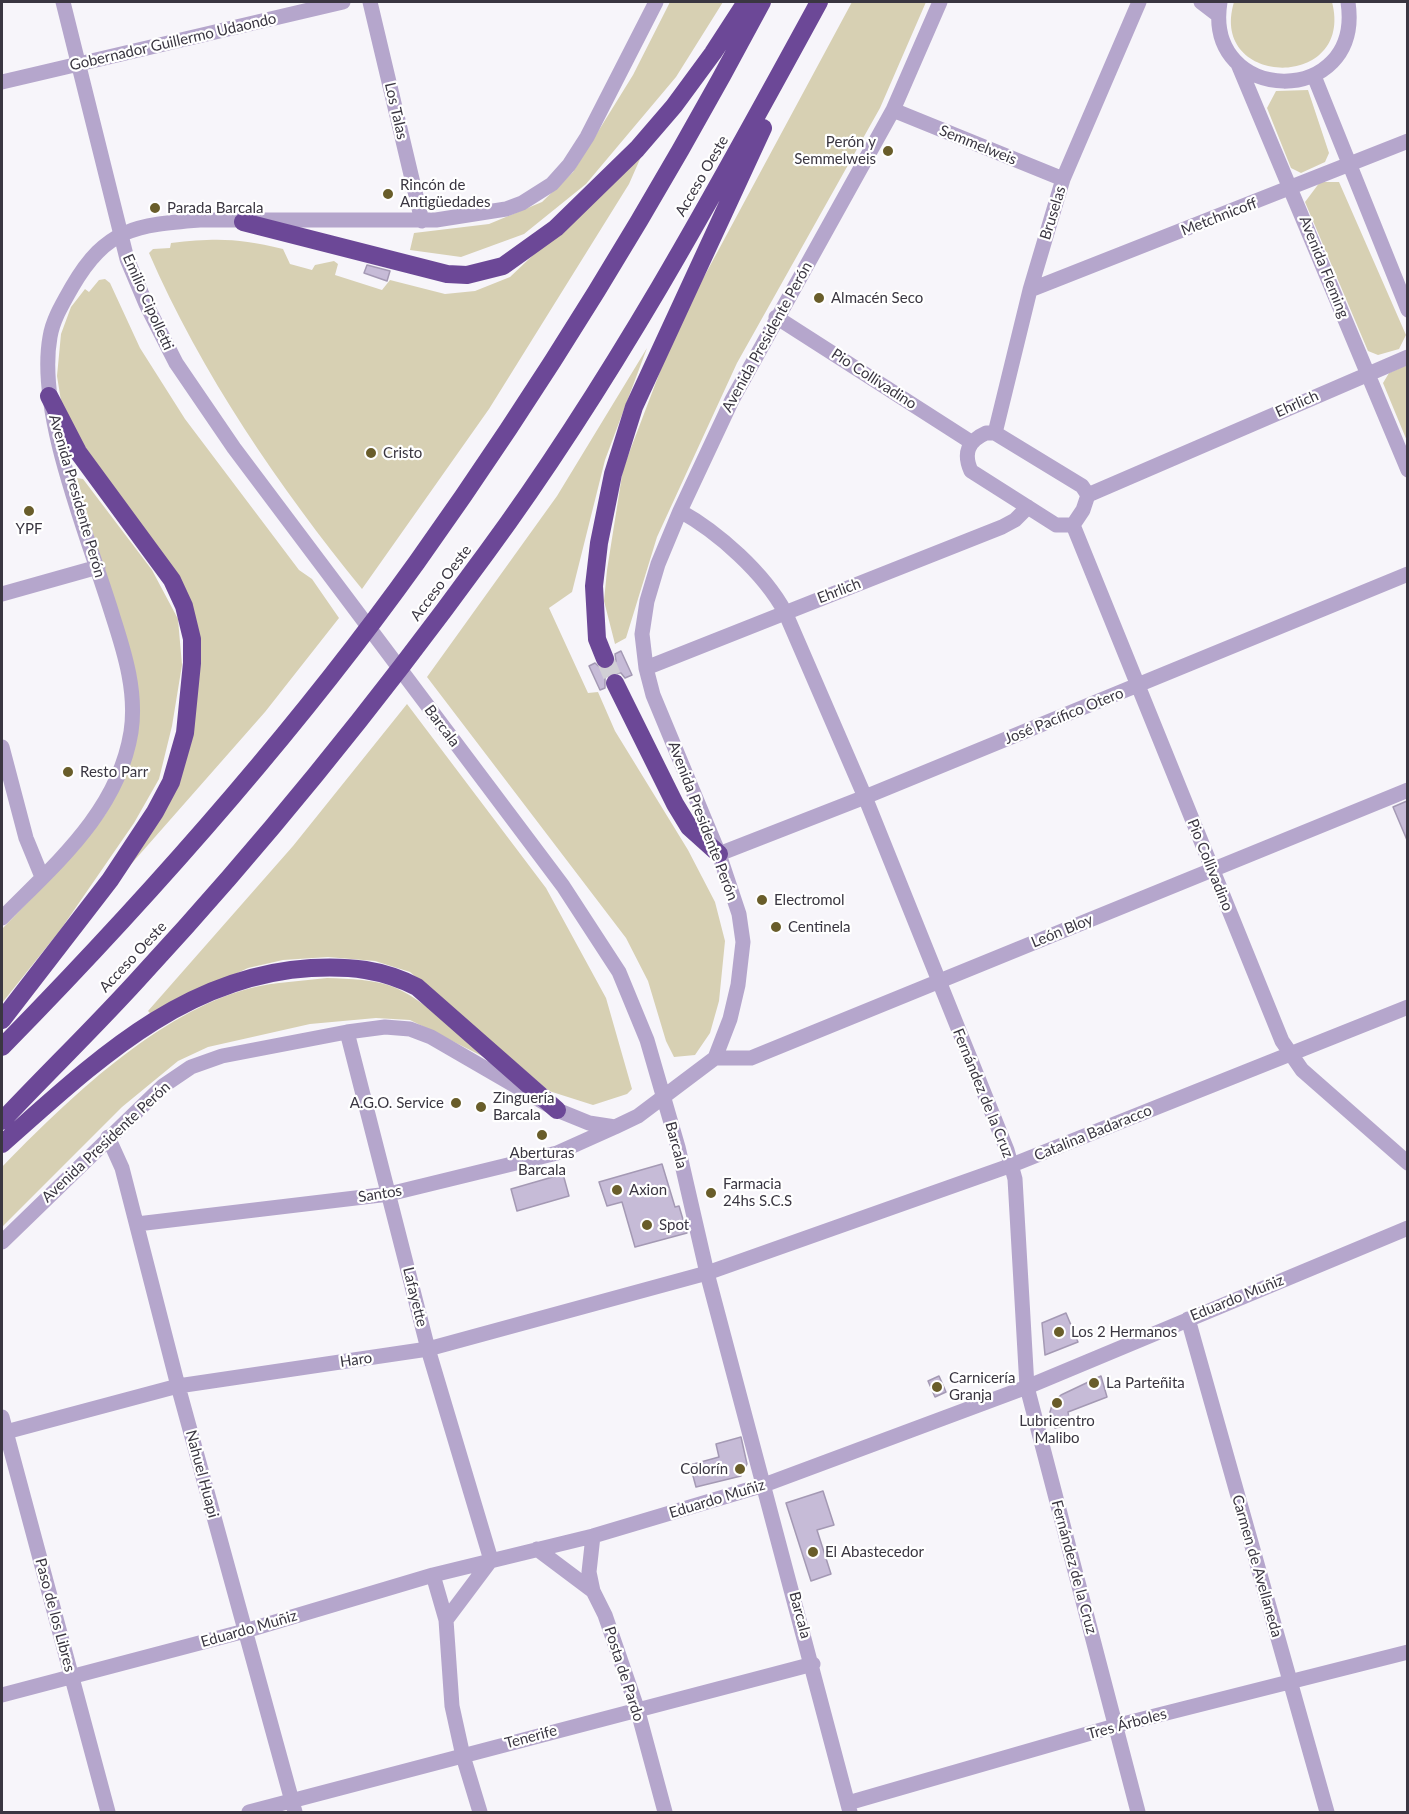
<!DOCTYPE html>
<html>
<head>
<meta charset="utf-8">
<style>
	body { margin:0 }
	#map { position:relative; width:1409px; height:1814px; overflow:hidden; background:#f7f5fa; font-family:Lato,sans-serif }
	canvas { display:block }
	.frame { position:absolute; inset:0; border:3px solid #3a3641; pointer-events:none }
</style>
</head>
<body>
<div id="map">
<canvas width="1409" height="1814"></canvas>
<div class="frame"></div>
</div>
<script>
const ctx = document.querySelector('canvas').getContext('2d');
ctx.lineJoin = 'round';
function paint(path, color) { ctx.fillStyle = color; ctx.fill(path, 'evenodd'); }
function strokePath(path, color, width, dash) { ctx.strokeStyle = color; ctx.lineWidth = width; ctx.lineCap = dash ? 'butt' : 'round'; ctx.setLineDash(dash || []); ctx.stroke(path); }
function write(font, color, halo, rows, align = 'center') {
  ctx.font = font + ' Lato,sans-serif'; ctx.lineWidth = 4.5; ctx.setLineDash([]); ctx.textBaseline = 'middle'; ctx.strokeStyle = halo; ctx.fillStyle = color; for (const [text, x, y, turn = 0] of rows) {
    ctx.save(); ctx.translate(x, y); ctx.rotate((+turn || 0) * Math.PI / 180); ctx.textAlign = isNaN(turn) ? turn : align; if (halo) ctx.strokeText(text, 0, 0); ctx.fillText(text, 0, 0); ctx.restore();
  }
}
paint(new Path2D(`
	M 670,2 L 723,2 L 676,77 L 586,184 L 524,234 L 461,257 L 410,250 L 414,233 L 489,224 L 542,202 L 573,172 L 633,75 Z
	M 852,2 L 926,2 L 880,108 L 737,363 L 657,537 L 626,638 L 615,644 L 604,601 L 607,570 L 623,469 L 677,327 Z
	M 1234,2 L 1332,2 C 1355,91 1208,88 1234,2 Z
	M 1308,90 L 1329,153 L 1325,162 L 1301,173 L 1291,168 L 1267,108 L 1276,91 Z
	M 644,150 L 629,184 L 489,409 L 362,589 C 279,487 201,373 149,253 L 153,249 L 170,248 L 171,243 C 216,238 238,238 283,249 L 290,264 L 312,270 L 315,265 L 334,261 L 338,264 L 335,275 L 382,290 L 390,280 L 445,294 L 475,291 L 510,277 Z
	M 1320,182 L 1339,182 L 1406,335 L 1399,349 L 1378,355 L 1368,351 L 1305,202 Z
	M 105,279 L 110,283 L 140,348 L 185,419 L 299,570 L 312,579 L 339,618 L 265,712 L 111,887 L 144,837 L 194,696 L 180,587 L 80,445 L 61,401 L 57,376 L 61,334 L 71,307 L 85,289 L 89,292 L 99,280 Z
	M 647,348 L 605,460 L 572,592 L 549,608 L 588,693 L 598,692 L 615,731 L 688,850 L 715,902 L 725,941 L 719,1001 L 710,1033 L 695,1055 L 674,1057 L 666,1041 L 648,981 L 626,938 L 427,677 L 557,496 Z
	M 1407,365 L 1407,441 L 1383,383 L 1389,373 Z
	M 77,478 L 83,479 L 152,570 L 178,619 L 182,665 L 172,726 L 159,779 L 134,823 L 61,929 L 2,1003 L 2,929 L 78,850 L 105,815 L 124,779 L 137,736 L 137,686 Z
	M 407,704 L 546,888 L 606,998 L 632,1089 L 627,1094 L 593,1105 L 549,1091 L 410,972 L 375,961 L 328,957 L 283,960 L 248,968 L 151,1014 L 148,1011 L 293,846 Z
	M 327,978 C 350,979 375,979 396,988 C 429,1003 457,1034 484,1057 L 410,1020 L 376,1018 L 310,1024 L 208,1047 L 178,1061 L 122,1107 L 2,1227 L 2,1167 C 67,1100 158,1012 251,988 C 275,982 302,981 327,978 Z`), '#d7d0b3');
const building = new Path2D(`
	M 367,265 L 390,271 L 387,281 L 364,273 Z
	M 621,651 L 632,675 L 625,678 L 621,673 L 611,673 L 605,677 L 605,688 L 600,690 L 589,666 L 595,663 L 603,670 L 610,669 L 616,661 L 615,654 Z
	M 1407,801 L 1407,840 L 1393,807 Z
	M 662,1164 L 675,1207 L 679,1206 L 687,1233 L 635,1247 L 622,1202 L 607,1206 L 599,1182 Z
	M 563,1174 L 569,1196 L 517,1211 L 511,1189 Z
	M 1066,1313 L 1078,1342 L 1045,1355 L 1042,1323 Z
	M 939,1376 L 946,1392 L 935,1397 L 928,1381 Z
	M 1101,1376 L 1107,1397 L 1068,1412 L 1070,1425 L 1055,1428 L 1050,1412 L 1053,1402 L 1061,1395 Z
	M 741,1437 L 747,1464 L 741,1476 L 696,1487 L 690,1465 L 719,1457 L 716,1444 Z
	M 823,1491 L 834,1525 L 817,1530 L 831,1574 L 811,1581 L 786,1503 Z`);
paint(building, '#c6bbd7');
strokePath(building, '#a499b4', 1.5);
strokePath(new Path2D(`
	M 605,659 L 615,683`), '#d1cfd5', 18, [18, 9]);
strokePath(new Path2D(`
	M 63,2 L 127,259 L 146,304 L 176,363 L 234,448 L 563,886 L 619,972 L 647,1040 L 678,1147 L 707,1273 L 850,1812
	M 370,2 L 422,221
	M 1201,2 L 1218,15
	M 1220,2 C 1203,106 1364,109 1348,2
	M 1238,64 L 1408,470
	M 1314,76 L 1408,310
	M 2,82 L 343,2
	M 893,110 L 1063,179
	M 1030,290 L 1408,141
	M 776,317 L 971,442
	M 986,433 L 995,433 L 1082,486 L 1088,495 L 1083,510 L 1073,525 L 1056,525 L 971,471 C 963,453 968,441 986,433 Z
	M 995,433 L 1030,290 L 1063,179 L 1139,2
	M 1088,495 L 1408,357
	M 680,511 C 718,532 764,573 785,612 L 865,797 L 1007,1150 L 1015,1179 L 1027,1387 L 1138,1812
	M 1073,525 L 1282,1041 L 1302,1070 L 1408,1163
	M 2,594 L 98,567
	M 646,668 L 1002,527 L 1015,520 L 1028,507
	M 2,747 L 26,838 L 42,877
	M 719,854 L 865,797 L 1408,574
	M 2,918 C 55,864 118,812 131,732 C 137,693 125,654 113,617 C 90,541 36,414 50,337 C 53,319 63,303 72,287 C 106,228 136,225 200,220 L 436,220 L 506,209 L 522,203 L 552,184 L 569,165 L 587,137 L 656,2
	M 347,1032 L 428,1349 L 491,1560 L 446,1620
	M 715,1058 L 751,1058 L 1408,790
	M 108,1137 L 122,1168 L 178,1386 L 295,1812
	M 137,1224 L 389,1194 L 557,1153 L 615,1127
	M 2,1242 L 163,1086 L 191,1067 L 222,1056 L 347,1032 L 385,1027 L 410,1029 L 431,1037 L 557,1110 L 589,1123 L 615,1127 L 638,1116 L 715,1058 L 730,1019 L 738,985 L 743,942 L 739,914 L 719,854 L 653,695 L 646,668 L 642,634 L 647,601 L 658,564 L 680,511 L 732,400 L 893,110 L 940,2
	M 1188,1319 L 1327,1812
	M 2,1417 L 108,1812
	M 2,1433 L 178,1386 L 428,1349 L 707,1273 L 1012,1165 L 1408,1007
	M 593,1536 L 589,1572 L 593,1591 L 605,1615 L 637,1708 L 665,1812
	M 537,1549 L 593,1591
	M 433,1575 L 446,1620 L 452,1706 L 463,1756 L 480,1812
	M 2,1695 L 245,1631 L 433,1575 L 593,1536 L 764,1485 L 1027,1387 L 1408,1228
	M 848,1803 L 1115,1726 L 1408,1652
	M 249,1812 L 813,1664`), '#b5a6cc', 15);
strokePath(new Path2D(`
	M 243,222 L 447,274 L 467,275 L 503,266 L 556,228 L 637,149 L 674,106 L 713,53 L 746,2
	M 605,659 L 597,639 L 594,586 L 599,543 L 613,474 L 634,407 L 763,128
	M 615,683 L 675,804 L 689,827 L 719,854
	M 2,1020 L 110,880 L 155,812 L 171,782 L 185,733 L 192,663 L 192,639 L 184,606 L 172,580 L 78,452 L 49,396
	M 2,1047 C 150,896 293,735 417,562 C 544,384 659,196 762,2
	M 2,1121 C 48,1072 97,1025 142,975 C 266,841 380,699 487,552 C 614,379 717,189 819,2
	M 2,1144 C 94,1063 182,976 311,968 C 350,966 382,969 417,987 L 557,1110`), '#6c4897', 18);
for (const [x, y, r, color] of [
	[888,151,6,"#695d2a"],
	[388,194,6,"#695d2a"],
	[155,208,6,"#695d2a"],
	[819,298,6,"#695d2a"],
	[371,453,6,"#695d2a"],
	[29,511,6,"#695d2a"],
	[68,772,6,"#695d2a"],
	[762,900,6,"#695d2a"],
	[776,927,6,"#695d2a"],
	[456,1103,6,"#695d2a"],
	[481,1107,6,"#695d2a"],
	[542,1135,6,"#695d2a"],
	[617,1190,6,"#695d2a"],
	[711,1193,6,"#695d2a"],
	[647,1225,6,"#695d2a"],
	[1059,1332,6,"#695d2a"],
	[1094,1383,6,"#695d2a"],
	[937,1387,6,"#695d2a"],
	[1057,1403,6,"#695d2a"],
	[740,1469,6,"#695d2a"],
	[813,1552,6,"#695d2a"]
]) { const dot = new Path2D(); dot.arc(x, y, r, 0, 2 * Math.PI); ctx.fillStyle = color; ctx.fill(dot); strokePath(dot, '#fff', 2); }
write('15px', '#3a3641', '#fff', [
	["Gobernador Guillermo Udaondo",173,42,-13],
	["Los Talas",396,111,77],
	["Semmelweis",978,145,22],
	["Acceso Oeste",702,176,-60],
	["Bruselas",1053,213,-73],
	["Metchnicoff",1219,217,-21],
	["Avenida Fleming",1324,267,68],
	["Emilio Cipolletti",148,302,66],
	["Avenida Presidente Perón",767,337,-61],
	["Pio Collivadino",874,379,33],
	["Ehrlich",1297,404,-24],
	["Avenida Presidente Perón",77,496,74],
	["Acceso Oeste",441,583,-53],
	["Ehrlich",839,591,-21],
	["José Pacífico Otero",1064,716,-22],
	["Barcala",442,726,53],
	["Avenida Presidente Perón",703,821,69],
	["Pio Collivadino",1210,865,68],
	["León Bloy",1062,931,-22],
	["Acceso Oeste",133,957,-47],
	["Fernández de la Cruz",983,1093,68],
	["Catalina Badaracco",1093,1133,-22],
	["Avenida Presidente Perón",106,1142,-43],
	["Barcala",676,1145,75],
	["Santos",380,1194,-9],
	["Lafayette",415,1297,76],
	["Eduardo Muñiz",1237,1298,-22],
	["Haro",356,1360,-8],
	["Nahuel Huapi",202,1474,75],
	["Eduardo Muñiz",717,1499,-17],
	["Carmen de Avellaneda",1257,1566,74],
	["Fernández de la Cruz",1074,1567,75],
	["Paso de los Libres",55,1615,75],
	["Barcala",800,1615,75],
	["Eduardo Muñiz",249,1629,-16],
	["Posta de Pardo",624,1674,72],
	["Tres Árboles",1127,1724,-15],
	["Tenerife",531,1737,-15]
]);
write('15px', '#3a3641', '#fff', [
	["Perón y",876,142,"right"],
	["Semmelweis",876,159,"right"],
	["Rincón de",400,185],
	["Antigüedades",400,202],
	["Parada Barcala",167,208],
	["Almacén Seco",831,298],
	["Cristo",383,453],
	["YPF",29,529,"center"],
	["Resto Parr",80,772],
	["Electromol",774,900],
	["Centinela",788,927],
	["Zinguería",493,1098],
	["Barcala",493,1115],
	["A.G.O. Service",444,1103,"right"],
	["Aberturas",542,1153,"center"],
	["Barcala",542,1170,"center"],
	["Farmacia",723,1184],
	["24hs S.C.S",723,1201],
	["Axion",629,1190],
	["Spot",659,1225],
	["Los 2 Hermanos",1071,1332],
	["Carnicería",949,1378],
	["Granja",949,1395],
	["La Parteñita",1106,1383],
	["Lubricentro",1057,1421,"center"],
	["Malibo",1057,1438,"center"],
	["Colorín",728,1469,"right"],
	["El Abastecedor",825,1552]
], 'left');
</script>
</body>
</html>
